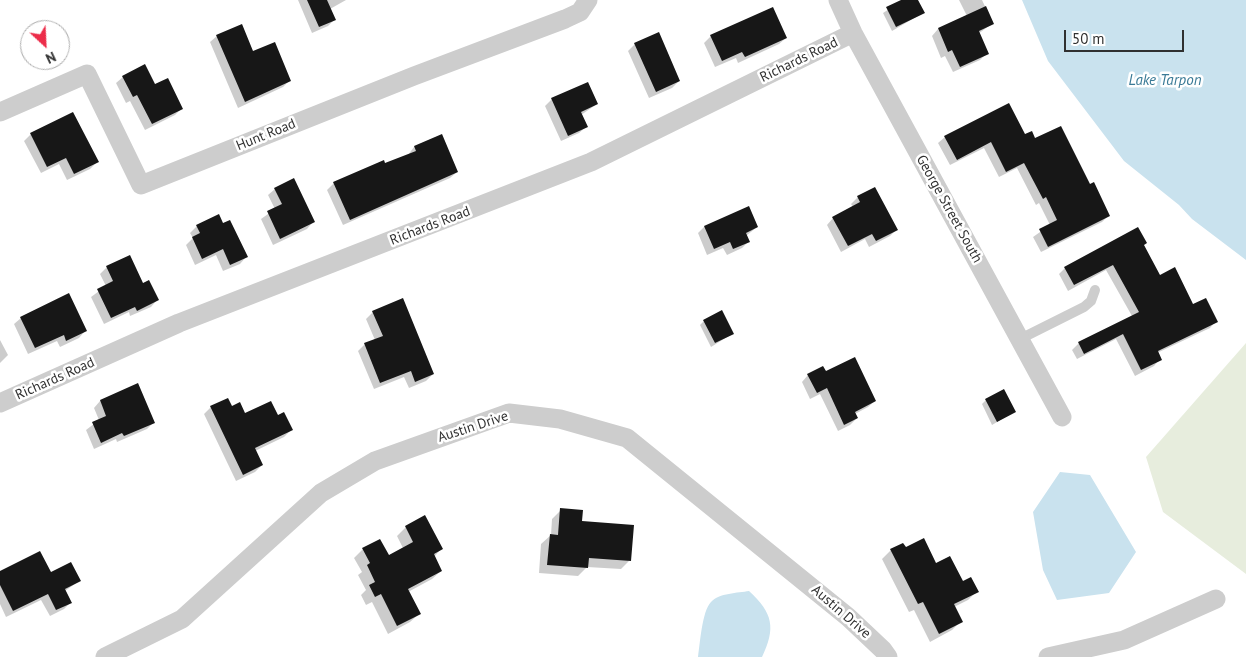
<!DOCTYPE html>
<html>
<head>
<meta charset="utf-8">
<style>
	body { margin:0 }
	#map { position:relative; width:1246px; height:657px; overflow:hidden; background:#fff; font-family:"PT Sans",sans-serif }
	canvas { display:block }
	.north { position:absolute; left:20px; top:20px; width:50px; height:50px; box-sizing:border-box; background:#fff; border:1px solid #acacac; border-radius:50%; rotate:155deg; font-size:14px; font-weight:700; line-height:20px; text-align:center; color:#303030 }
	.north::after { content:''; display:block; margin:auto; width:18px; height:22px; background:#ec2d4a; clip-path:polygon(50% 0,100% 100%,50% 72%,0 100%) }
	.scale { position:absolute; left:1064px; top:30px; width:120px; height:22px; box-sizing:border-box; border:2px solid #303030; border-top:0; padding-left:6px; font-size:15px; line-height:18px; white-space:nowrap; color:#303030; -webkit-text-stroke:4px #fff; paint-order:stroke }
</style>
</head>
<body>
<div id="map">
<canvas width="1246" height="657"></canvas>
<div class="north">N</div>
<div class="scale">50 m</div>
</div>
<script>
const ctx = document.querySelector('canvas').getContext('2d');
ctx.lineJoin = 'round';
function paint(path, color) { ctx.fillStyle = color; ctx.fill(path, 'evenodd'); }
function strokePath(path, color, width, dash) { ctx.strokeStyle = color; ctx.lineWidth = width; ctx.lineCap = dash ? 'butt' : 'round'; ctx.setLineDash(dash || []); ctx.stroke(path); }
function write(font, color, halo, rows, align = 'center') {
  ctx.font = font + ' "PT Sans",sans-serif'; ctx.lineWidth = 5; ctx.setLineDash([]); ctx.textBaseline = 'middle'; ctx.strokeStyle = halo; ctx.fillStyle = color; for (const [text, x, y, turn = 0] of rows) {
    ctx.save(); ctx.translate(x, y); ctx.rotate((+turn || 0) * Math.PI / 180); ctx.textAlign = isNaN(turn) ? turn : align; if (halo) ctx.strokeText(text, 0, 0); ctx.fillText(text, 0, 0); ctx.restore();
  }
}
paint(new Path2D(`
	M 1246,343 L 1246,574 L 1163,512 L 1146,457 Z`), '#e7eddd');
paint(new Path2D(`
	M 1022,0 L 1246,0 L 1246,260 L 1192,219 L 1179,205 L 1124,161 L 1048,61 Z
	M 1060,472 L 1090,475 L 1136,552 L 1109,593 L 1057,600 L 1043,570 L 1033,512 Z
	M 749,591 C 773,613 776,628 762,657 L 698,657 C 700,644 702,611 711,602 C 719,593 738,593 749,591 Z`), '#c9e2ee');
paint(new Path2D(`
	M 298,0 L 346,0 L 330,9 L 334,20 L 328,26 L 312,33 Z
	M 903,0 L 917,0 L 923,13 L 892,31 L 883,13 Z
	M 959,0 L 982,0 L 993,23 L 978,34 L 987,53 L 980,60 L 953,72 L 945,56 L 941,58 L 932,36 L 938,29 L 967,16 Z
	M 772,8 L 786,38 L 779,44 L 738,63 L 736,58 L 715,67 L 704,43 L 711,36 Z
	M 217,36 L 253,52 L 290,80 L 283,87 L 238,108 L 210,42 Z
	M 635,44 L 679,81 L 672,88 L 649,98 L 628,51 Z
	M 123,77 L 154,86 L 182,108 L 175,115 L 145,130 L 130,101 L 126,103 L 116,83 Z
	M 552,99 L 597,104 L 581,115 L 586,127 L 579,133 L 561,141 L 545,106 Z
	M 31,134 L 97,162 L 90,169 L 67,180 L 59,164 L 41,173 L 24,141 Z
	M 441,135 L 457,172 L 450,178 L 343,225 L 327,190 L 334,183 L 408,155 L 414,147 Z
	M 1024,136 L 1035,140 L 1109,215 L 1102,222 L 1041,252 L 1033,237 L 1050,225 L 1039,203 L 1036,205 L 1017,168 L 999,177 L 984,148 L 950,165 L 938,143 L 945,137 Z
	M 275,189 L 313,222 L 307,229 L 273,245 L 261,219 L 275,209 L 268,195 Z
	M 858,197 L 896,230 L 890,236 L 869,247 L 865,239 L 841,252 L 827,225 L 833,218 L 853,207 L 851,204 Z
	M 222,225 L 246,257 L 240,264 L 223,271 L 216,255 L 195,265 L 186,245 L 193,238 L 190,233 L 197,226 Z
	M 704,227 L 757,227 L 746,236 L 748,242 L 742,248 L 727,255 L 723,248 L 707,255 L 698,233 Z
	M 1143,246 L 1160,277 L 1193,306 L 1216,321 L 1210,328 L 1157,353 L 1160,359 L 1154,366 L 1135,376 L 1116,339 L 1077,359 L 1072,350 L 1079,343 L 1132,316 L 1106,270 L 1068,291 L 1059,274 L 1065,268 Z
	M 107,267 L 143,284 L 157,300 L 151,307 L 130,316 L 129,312 L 104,324 L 91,297 L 106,286 L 100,274 Z
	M 373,312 L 433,374 L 426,381 L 409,388 L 404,377 L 374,389 L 358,351 L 365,344 L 375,340 L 366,319 Z
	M 21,318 L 85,331 L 79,338 L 60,347 L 57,341 L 28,354 L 14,324 Z
	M 704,321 L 732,334 L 711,347 L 700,325 Z
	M 0,340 L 8,355 L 0,363 Z
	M 825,373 L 875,401 L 868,407 L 855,414 L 857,418 L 850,425 L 838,431 L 820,394 L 810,399 L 802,382 L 808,375 Z
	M 137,385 L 154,422 L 147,429 L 117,442 L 116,439 L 94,449 L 86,430 L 99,420 L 94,408 L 100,401 Z
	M 986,400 L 1014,412 L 992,425 L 982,404 Z
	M 211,407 L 231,407 L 244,415 L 291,430 L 284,437 L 255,451 L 262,465 L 255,472 L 236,481 L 204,414 Z
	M 561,510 L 581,522 L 629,561 L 621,569 L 587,567 L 578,576 L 539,573 L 541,544 L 551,535 L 552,519 Z
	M 406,527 L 441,549 L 434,557 L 441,571 L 432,579 L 408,592 L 419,614 L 410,622 L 388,634 L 372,602 L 366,605 L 361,595 L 366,590 L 358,575 L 362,572 L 354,558 L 363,549 L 388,556 L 403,548 L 397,536 Z
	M 905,549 L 936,565 L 977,591 L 968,600 L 954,607 L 961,621 L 952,630 L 930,642 L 914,610 L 909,612 L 882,559 L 891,550 Z
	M 0,572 L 50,574 L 79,581 L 65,591 L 70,603 L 64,609 L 50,616 L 41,600 L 6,617 L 0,604 Z`), '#0003');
paint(new Path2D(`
	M 307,0 L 327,0 L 336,20 L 319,27 Z
	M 901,0 L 918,0 L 925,13 L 896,27 L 886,7 Z
	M 986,6 L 994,24 L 979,31 L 989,54 L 960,67 L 952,50 L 948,52 L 938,28 Z
	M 773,7 L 787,38 L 745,57 L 742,52 L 722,61 L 710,35 Z
	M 242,24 L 253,51 L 275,42 L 291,81 L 245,102 L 216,35 Z
	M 659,32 L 680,81 L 656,92 L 634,43 Z
	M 145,64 L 155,84 L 168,78 L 183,109 L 152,124 L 137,95 L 133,97 L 122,76 Z
	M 588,82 L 598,104 L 581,112 L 588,127 L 568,136 L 551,98 Z
	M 1009,103 L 1025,134 L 1032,131 L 1035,138 L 1061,126 L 1090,184 L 1094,182 L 1110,216 L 1048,247 L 1039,229 L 1057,220 L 1046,197 L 1043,199 L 1024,163 L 1006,172 L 991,142 L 957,160 L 944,136 Z
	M 73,112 L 99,162 L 74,174 L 66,158 L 47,167 L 30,133 Z
	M 442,134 L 458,172 L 350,220 L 333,182 L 384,160 L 385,163 L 416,151 L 414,146 Z
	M 294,178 L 315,222 L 280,239 L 267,211 L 282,204 L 274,188 Z
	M 875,187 L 898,230 L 876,241 L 872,234 L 848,246 L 832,217 L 860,202 L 857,196 Z
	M 749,206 L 758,227 L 746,233 L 750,242 L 733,249 L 730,242 L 714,249 L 704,226 Z
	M 219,214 L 223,223 L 230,220 L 248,257 L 230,265 L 223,249 L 202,259 L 192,237 L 200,233 L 196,225 Z
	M 1138,227 L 1147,243 L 1144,245 L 1160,275 L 1175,267 L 1193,304 L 1206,298 L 1218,322 L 1158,351 L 1162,360 L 1141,370 L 1123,334 L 1084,354 L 1078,342 L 1139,312 L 1113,265 L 1074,285 L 1064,267 Z
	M 130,255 L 143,283 L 149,280 L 159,300 L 137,311 L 135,307 L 111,318 L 97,289 L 113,281 L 106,266 Z
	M 69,293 L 87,331 L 66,341 L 64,335 L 35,348 L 20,317 Z
	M 403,298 L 434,374 L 415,382 L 411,371 L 380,383 L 364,343 L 383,336 L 372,311 Z
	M 722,310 L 734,334 L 715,343 L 703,320 Z
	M 855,357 L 876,401 L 855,412 L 858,418 L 844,425 L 827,388 L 817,393 L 807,374 L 823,366 L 826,371 Z
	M 138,383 L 155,423 L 124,436 L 122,433 L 101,443 L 92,422 L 106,416 L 100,400 Z
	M 1004,389 L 1016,412 L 997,422 L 985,399 Z
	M 228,398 L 232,406 L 240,402 L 245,413 L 271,401 L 278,415 L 284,412 L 293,430 L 255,448 L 263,465 L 243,475 L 210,406 Z
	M 560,508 L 583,510 L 582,521 L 634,525 L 631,561 L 589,558 L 588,568 L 547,565 L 550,534 L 558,535 Z
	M 425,515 L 443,549 L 434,554 L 442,571 L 408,589 L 421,614 L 397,626 L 381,594 L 375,597 L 369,585 L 375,582 L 367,565 L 370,563 L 362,548 L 380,539 L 389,555 L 413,542 L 405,526 Z
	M 924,538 L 936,563 L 950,556 L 963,581 L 971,577 L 979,592 L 954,604 L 963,622 L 939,634 L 923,602 L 918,604 L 890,549 L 903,543 L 906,547 Z
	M 40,551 L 51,572 L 71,562 L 81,581 L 65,589 L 72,603 L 56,610 L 48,594 L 13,611 L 0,585 L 0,571 Z`), '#171717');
strokePath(new Path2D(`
	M 1020,339 L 1084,307 L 1091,301 L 1095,290`), '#cdcdcd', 10);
strokePath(new Path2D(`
	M 838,0 L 853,33 L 1062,417
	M 0,112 L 87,74 L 141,185 L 414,76 L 565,19 L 580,12 L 588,0
	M 0,403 L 179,323 L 591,162 L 853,33
	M 105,657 L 182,619 L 321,493 L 375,461 L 509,413 L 560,419 L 627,438 L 848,617 L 883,650 L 888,657
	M 1048,657 L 1124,640 L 1216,599`), '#cdcdcd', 19);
write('14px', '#303030', '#fff', [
	["Richards Road",799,60,-26],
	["Hunt Road",266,135,-22],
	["George Street South",949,209,61],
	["Richards Road",430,226,-21],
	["Richards Road",55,379,-24],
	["Austin Drive",473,427,-18],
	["Austin Drive",841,612,41]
]);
write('italic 15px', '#3a7a96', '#fff', [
	["Lake Tarpon",1165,81]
]);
</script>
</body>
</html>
